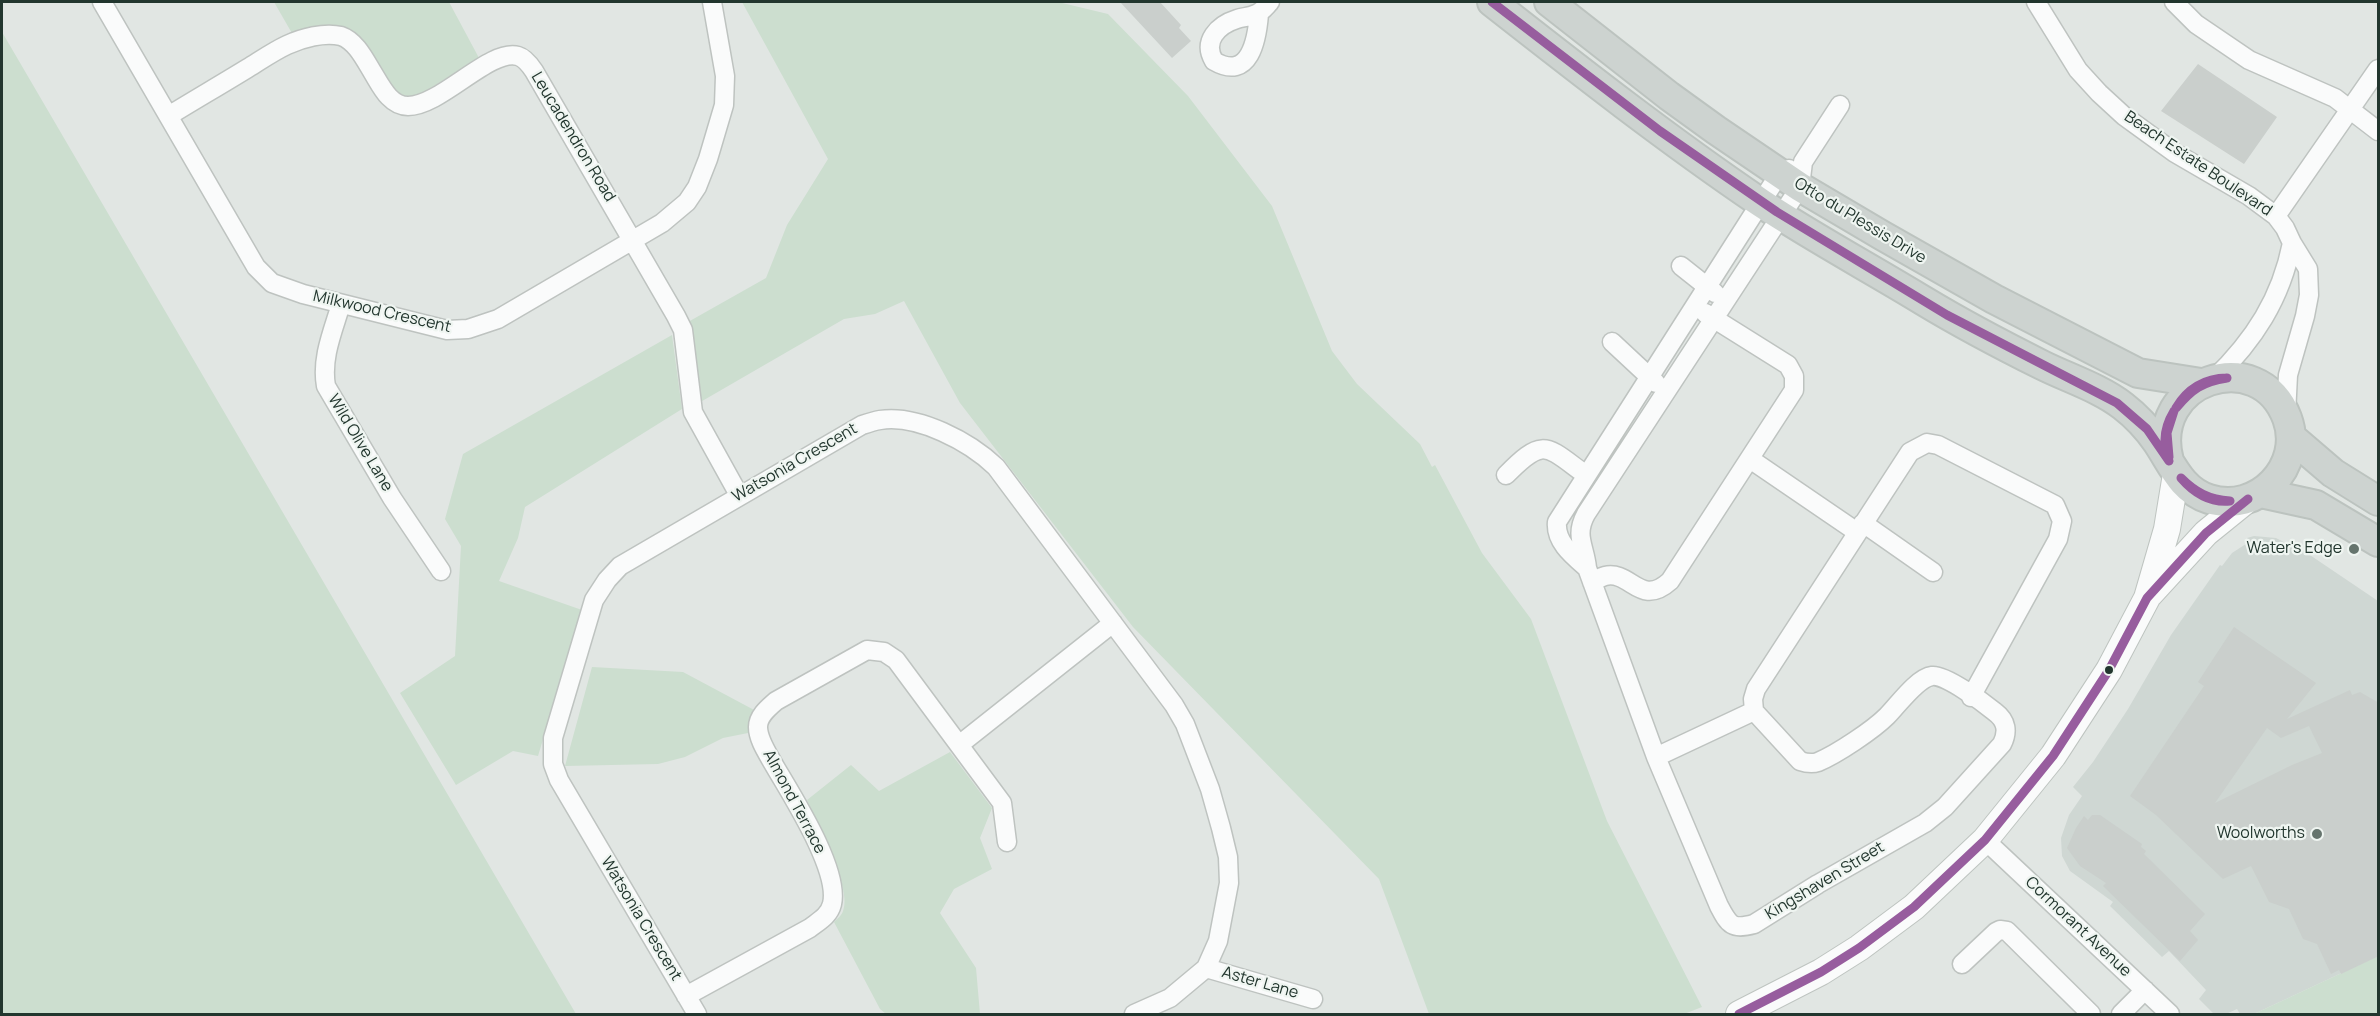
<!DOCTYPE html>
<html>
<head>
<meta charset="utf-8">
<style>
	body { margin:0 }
	#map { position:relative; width:2380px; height:1016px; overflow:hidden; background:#e1e6e3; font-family:Manrope,sans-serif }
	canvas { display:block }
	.frame { position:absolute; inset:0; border:3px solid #22362e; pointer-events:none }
</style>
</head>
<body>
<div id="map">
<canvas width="2380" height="1016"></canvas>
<div class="frame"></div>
</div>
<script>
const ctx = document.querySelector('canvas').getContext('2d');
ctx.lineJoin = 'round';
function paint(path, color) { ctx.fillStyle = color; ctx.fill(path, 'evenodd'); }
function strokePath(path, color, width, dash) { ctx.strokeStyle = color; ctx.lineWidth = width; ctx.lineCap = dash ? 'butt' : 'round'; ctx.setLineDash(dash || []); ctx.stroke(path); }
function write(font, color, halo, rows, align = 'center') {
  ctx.font = font + ' Manrope,sans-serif'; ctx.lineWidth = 4.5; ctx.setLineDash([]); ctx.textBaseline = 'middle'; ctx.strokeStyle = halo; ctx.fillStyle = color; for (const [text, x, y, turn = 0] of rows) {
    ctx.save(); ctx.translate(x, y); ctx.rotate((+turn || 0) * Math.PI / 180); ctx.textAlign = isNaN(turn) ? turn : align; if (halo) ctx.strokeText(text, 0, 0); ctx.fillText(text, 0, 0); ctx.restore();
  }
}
paint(new Path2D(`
	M 2254,536 L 2276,538 L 2297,549 L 2298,547 L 2378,601 L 2378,956 L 2254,1014 L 2240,1014 L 2237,1009 L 2226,1014 L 2214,1014 L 2199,999 L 2206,990 L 2169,951 L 2162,957 L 2110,906 L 2113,902 L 2070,871 L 2062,856 L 2061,838 L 2069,815 L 2082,796 L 2073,787 L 2093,762 L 2128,709 L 2171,635 L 2220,565 L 2222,566 L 2232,553 L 2249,542 L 2247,538 Z`), '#cfd7d3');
paint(new Path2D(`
	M 274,2 L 449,2 L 479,58 L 408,102 L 399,98 L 369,50 L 293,35 Z
	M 742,2 L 1058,2 L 1108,14 L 1188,96 L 1272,206 L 1332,351 L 1357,384 L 1420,444 L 1432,467 L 1435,465 L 1482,553 L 1531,619 L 1607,821 L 1702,1007 L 1684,1014 L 1429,1014 L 1379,879 L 1133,627 L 960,403 L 904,301 L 875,314 L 844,319 L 697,404 L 688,322 L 766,278 L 787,225 L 828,159 Z
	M 2,32 L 576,1014 L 2,1014 Z
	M 672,335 L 682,409 L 525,507 L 518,538 L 499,581 L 582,610 L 538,756 L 513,751 L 456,785 L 400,693 L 455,656 L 461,546 L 445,519 L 463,454 Z
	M 592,667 L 683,672 L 756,711 L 748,733 L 723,738 L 685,757 L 658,764 L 565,766 Z
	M 950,752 L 992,808 L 980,838 L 992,869 L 954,889 L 940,913 L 976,968 L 980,1014 L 886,1014 L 880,1009 L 834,922 C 837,919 842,915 843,911 C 853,890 817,823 807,800 L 851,765 L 879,791 Z
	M 2378,956 L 2378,1014 L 2254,1014 Z`), '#ccdecf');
paint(new Path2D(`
	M 1120,2 L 1160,2 L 1181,25 L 1179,28 L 1191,41 L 1172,58 Z
	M 2198,64 L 2277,117 L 2244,164 L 2161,111 Z
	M 2234,627 L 2316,683 L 2287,719 L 2350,690 L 2352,695 L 2360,692 L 2379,703 L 2379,956 L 2341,974 L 2339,970 L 2331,974 L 2317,944 L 2303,939 L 2289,909 L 2269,902 L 2251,866 L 2223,879 L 2156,815 L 2130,796 L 2204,686 L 2198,682 ZM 2309,726 L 2322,753 L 2292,765 L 2215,803 L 2267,728 L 2281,738 Z
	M 2092,815 L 2100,815 L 2142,844 L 2141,847 L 2146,851 L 2144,854 L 2205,914 L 2190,931 L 2198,940 L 2180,961 L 2103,886 L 2106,883 L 2080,866 L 2067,848 L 2076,828 L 2084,816 L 2088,820 Z`), '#cacfcc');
const street = new Path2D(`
	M 102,2 L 256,267 L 272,283 L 303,294 L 447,330 L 468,329 L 498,319 L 662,223 L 687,202 L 697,187 L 708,159 L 724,105 L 725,76 L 712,2
	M 2036,2 L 2078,70 L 2099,93 L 2124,116 L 2175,153 L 2249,196 L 2276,216 L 2285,228 L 2292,243 L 2308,269 L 2309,295 L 2305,316 L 2288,375 L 2286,414
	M 2174,2 L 2196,24 L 2249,60 L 2335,98 L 2378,131
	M 1259,14 C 1257,39 1250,82 1214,61 C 1202,41 1218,25 1237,19 C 1243,17 1250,17 1256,14 C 1262,12 1266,6 1270,2
	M 170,115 C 196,99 222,84 248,68 C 261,60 274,51 287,45 C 302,38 324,32 341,36 C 356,41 365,60 373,73 C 381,86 390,106 408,106 C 441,106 490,48 518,56 C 525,58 530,65 534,71 L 676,316 L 683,330 L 693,412 L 739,495
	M 2276,216 L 2378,69
	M 1681,266 L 1715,293
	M 341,304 C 333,331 321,358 326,386 L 392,498 L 441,571
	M 1612,342 L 1656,383
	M 2214,379 C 2254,340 2281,299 2292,243
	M 1750,459 L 1857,532
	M 1506,475 C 1544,436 1546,446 1586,475
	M 1863,523 L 1933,572
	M 1587,568 C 1573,556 1555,542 1557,522 L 1756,210 L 1780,173 L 1789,169
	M 1592,582 C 1596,580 1601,577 1605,576 C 1631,570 1640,608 1670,581 L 1794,390 L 1794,376 L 1788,365 L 1705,313
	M 1754,711 L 1800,761 C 1806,763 1812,764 1818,762 C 1837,754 1873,730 1887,716 C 1898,705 1917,678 1932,676 C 1945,674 1984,703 1995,712 C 2007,721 2008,732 2002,744 L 1945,807 L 1925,823 L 1818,884 L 1754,924 C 1732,930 1729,925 1719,906 L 1656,757 L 1587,568 C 1585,546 1574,536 1586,514 L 1800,187 L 1803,162 L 1840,105
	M 959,745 L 1002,803 L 1007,842
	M 1656,757 L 1754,711 L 1753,699 L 1756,689 L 1910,452 L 1927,443 L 1938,445 L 2055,505 L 2062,521 L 2058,539 L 1971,697
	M 1985,840 L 2170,1014
	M 1962,964 L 1996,932 L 2000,930 L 2007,931 L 2091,1014
	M 1206,968 L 1313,999
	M 686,996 L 810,928 C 819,921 829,916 832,904 C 840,870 792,796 774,765 C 768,754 758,740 758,727 C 758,716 768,708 776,701 L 867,650 L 884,652 L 896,660 L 959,745 L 1113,623
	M 697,1014 L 559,780 L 553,764 L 553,738 L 594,600 L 607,580 L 620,566 L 862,425 C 868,423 874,421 880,420 C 918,414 970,442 996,467 L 1174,705 L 1185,724 L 1210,789 L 1221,828 L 1228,857 L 1229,883 L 1218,941 L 1206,968 L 1170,998 L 1134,1014
	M 2121,1014 L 2145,990`);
const secondary = new Path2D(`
	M 2150,594 L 2206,533 L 2248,499
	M 1739,1014 L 1821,972 L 1859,948 L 1914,907 L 1985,840 L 2053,756 L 2109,670 L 2147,598 L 2167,529 L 2176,474`);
const primary = new Path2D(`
	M 1492,2 C 1580,71 1668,140 1761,203 C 1814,238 1870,268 1924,301 C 1962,324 2002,345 2042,365 C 2068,378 2100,388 2123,406 C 2136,416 2148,429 2157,442 C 2172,464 2181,490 2209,499 C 2257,515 2305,466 2287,418 C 2259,343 2147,380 2169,461
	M 1549,2 L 1669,96 L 1716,130 L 1800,187 L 1883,236 L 1994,299 L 2138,373 L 2201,383
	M 2291,437 L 2333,473 L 2378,501
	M 2261,493 L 2316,505 L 2378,542`);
strokePath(street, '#bec3c0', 21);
strokePath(secondary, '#bec4c0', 28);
strokePath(primary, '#bcc3bf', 32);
strokePath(street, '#fafbfb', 18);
strokePath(secondary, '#fafbfb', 26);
strokePath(primary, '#cdd3d0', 28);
strokePath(new Path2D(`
	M 1492,2 L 1660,131 L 1777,212 L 1947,315 L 2117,403 L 2147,429 L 2169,461
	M 2176,408 C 2187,389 2205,378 2227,378
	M 2176,408 C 2192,389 2202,382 2227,378
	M 2169,457 C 2162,442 2165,426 2174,411
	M 2169,457 L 2167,433 L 2174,411
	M 2181,478 C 2195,492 2209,500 2230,501
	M 2181,478 C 2194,493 2209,503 2230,501
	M 1739,1014 L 1821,972 L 1859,948 L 1914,907 L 1985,840 L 2053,756 L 2109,670 L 2147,598 L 2206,533 L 2248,499`), '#975d9e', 9);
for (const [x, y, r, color] of [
	[2354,549,6,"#65746d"],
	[2109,670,5,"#22362e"],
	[2317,834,6,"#65746d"]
]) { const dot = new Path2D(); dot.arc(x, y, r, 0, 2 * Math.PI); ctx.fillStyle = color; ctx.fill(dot); strokePath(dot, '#eff5f1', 2); }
write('16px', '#22362e', '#eff5f1', [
	["Leucadendron Road",573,137,59],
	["Beach Estate Boulevard",2198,164,34],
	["Otto du Plessis Drive",1860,221,31],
	["Milkwood Crescent",382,312,13],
	["Wild Olive Lane",360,443,59],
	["Watsonia Crescent",795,463,-30],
	["Almond Terrace",794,802,62],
	["Kingshaven Street",1825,881,-31],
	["Watsonia Crescent",641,919,59],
	["Cormorant Avenue",2078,927,43],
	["Aster Lane",1260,983,16]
]);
write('16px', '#22362e', '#eff5f1', [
	["Water's Edge",2342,549],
	["Woolworths",2305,834]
], 'right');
</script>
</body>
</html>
